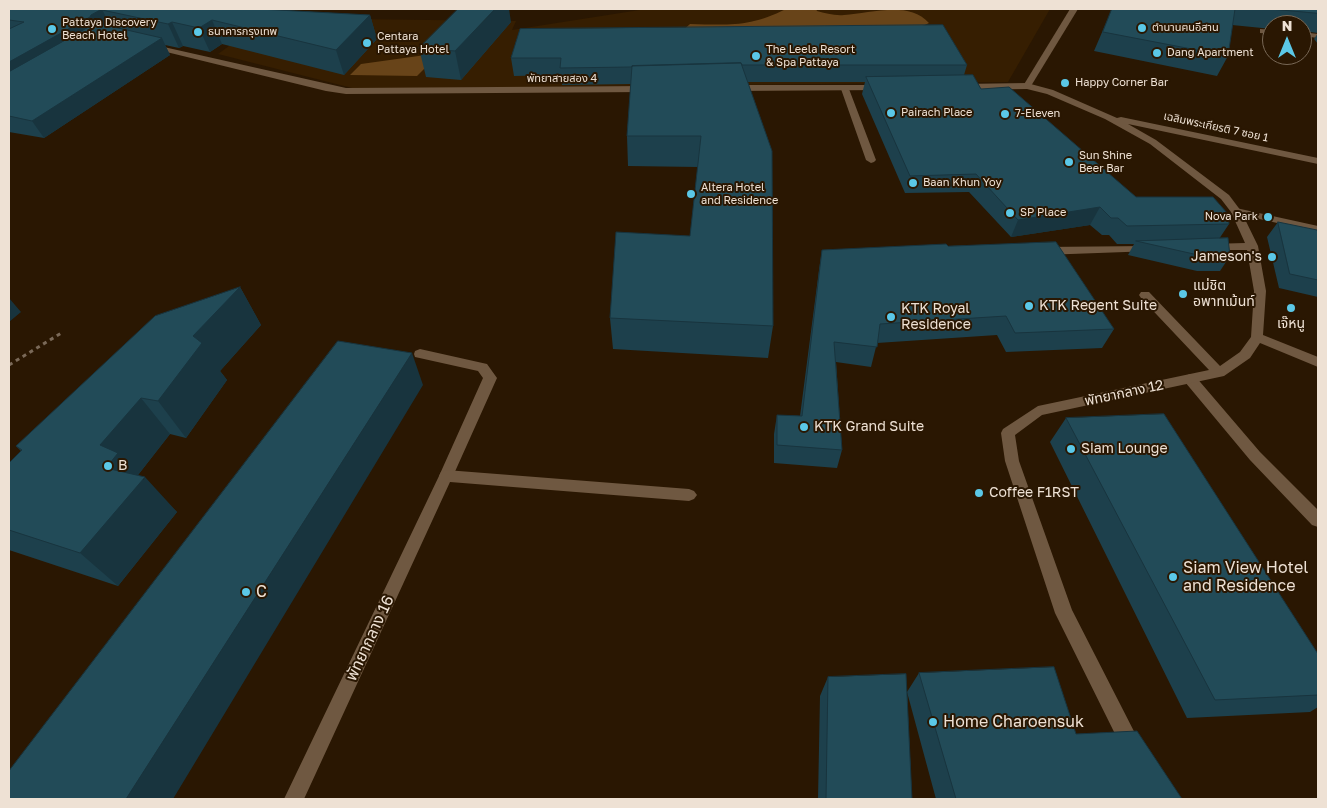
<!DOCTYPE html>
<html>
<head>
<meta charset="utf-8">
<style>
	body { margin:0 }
	#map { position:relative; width:1327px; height:808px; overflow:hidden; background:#2a1702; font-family:"Golos Text",sans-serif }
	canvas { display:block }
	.frame { position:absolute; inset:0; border:10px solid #eee1d4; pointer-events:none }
	.north { position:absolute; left:1262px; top:15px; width:50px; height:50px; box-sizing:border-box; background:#2a1702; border:1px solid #786856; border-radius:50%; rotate:0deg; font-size:14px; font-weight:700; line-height:20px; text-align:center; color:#eee1d4 }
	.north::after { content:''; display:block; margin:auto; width:18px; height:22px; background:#5bc8e7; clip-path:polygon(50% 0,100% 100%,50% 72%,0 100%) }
</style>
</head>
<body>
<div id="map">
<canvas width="1327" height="808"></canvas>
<div class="frame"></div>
<div class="north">N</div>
</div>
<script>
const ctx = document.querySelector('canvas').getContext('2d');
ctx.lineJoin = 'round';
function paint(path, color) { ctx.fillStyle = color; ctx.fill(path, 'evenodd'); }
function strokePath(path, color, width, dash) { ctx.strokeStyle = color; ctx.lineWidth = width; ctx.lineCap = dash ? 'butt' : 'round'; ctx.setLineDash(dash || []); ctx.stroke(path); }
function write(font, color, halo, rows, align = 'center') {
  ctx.font = font + ' "Golos Text","Noto Sans Thai",sans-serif'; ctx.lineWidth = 4; ctx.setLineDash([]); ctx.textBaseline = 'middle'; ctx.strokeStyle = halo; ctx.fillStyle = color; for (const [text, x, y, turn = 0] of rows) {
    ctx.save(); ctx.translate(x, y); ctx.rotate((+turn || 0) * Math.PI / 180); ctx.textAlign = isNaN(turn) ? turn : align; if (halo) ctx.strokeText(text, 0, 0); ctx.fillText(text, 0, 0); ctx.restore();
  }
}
paint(new Path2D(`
	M 646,9 L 1050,9 L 1008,82 L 356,89 L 218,54 L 255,27 L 346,19 L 516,21 L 512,30 Z`), '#361e01');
paint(new Path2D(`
	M 786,9 L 816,9 L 817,11 C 825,13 835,16 844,15 C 870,14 908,0 929,23 L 908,33 L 679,34 L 690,24 C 729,25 750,27 786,9 Z
	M 440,53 L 417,76 L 350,75 L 361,64 Z`), '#684419');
strokePath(new Path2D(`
	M 9,365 L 63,332`), '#7a6958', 3, [4, 4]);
paint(new Path2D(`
	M 1260,29 L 1272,30 L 1272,34 L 1260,33 Z
	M 1302,32 L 1318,34 L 1318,38 L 1302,36 Z
	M 845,86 L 849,89 L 876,160 L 874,162 L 871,163 L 866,160 L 841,89 Z
	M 1236,208 L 1318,226 L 1318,232 L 1232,213 L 1231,211 L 1232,209 Z
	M 420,349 L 487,364 L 497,378 L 453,476 L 451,480 L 446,482 L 441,480 L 439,476 L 483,378 L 478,371 L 415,357 L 414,354 L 415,351 Z
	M 1190,374 L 1195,376 L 1260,452 L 1318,510 L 1318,527 L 1312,525 L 1250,460 L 1185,382 L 1183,379 L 1185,376 Z`), '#6f5841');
paint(new Path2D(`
	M 146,43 L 346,88 L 647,86 L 651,89 L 647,92 L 346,94 L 326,91 L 146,47 Z
	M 1027,83 L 1053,90 L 1117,118 L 1121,117 L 1318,158 L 1318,164 L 1128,124 L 1156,140 L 1229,195 L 1241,211 L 1258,246 L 1266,291 L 1263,335 L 1318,357 L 1318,367 L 1260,343 L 1250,358 L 1224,376 L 1042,415 L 1015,435 L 1019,461 L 1072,610 L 1142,747 L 1139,754 L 1132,757 L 1125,754 L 1055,613 L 1005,461 L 1001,433 L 1003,429 L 1038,406 L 1209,370 L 1141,298 L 1139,295 L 1141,292 L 1149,292 L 1220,366 L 1240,352 L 1251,337 L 1254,291 L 1247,250 L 1210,250 L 1204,247 L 1210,244 L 1245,243 L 1231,212 L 1221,199 L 1150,144 L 1105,119 L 1047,94 L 1027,89 L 961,90 L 957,87 L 961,84 Z
	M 882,85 L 885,86 L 885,90 L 731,91 L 727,88 L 731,85 Z
	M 1149,246 L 1155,249 L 1153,251 L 1043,255 L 1037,251 L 1043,247 Z
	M 446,470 L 689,489 L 694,491 L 697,495 L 694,499 L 689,501 L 450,482 L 304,799 L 284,799 L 439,476 L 441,472 Z`), '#6f5841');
paint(new Path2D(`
	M 1070,9 L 1078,9 L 1031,86 L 1024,88 L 1023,86 Z`), '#6f5841');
paint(new Path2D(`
	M 9,9 L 279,9 L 277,10 L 370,15 L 377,39 L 344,75 L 222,44 L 210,52 L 183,46 L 179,48 L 165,45 L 170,55 L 44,138 L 9,132 Z
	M 1112,9 L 1318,9 L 1318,33 L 1302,31 L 1302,25 L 1272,25 L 1272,29 L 1232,25 L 1228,56 L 1217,76 L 1094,51 Z
	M 511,22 L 461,80 L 426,77 L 419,48 Z
	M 520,29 L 967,65 L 964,75 L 981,89 L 1136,197 L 1229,224 L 1219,239 L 1230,256 L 1220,271 L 1197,271 L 1128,255 L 1134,244 L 1117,244 L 1109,235 L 1102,235 L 1090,225 L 1011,237 L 969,192 L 905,193 L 862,94 L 865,82 L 748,82 L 773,326 L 768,358 L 613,349 L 610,318 L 690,236 L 698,167 L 628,166 L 627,136 L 631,84 L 562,85 L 561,75 L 514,76 L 511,58 Z
	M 1318,33 L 1318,44 L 1314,39 Z
	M 1278,222 L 1318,233 L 1318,297 L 1279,288 L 1267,237 Z
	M 948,246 L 1114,329 L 1102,348 L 1006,352 L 997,335 L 877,343 L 871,367 L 836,362 L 842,450 L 837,468 L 774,463 L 774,434 L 777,415 L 800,416 L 819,270 L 822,250 Z
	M 240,287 L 261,325 L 220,371 L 227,380 L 186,438 L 170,434 L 138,475 L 177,512 L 118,586 L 9,550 L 9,463 L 21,451 L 16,446 Z
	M 1066,418 L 1318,654 L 1318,707 L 1310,712 L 1187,718 L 1050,442 Z
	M 919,673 L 1076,734 L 1182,799 L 936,799 L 907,692 L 912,799 L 818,799 L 820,696 L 828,677 L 907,692 Z`), '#1d404c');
paint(new Path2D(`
	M 102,9 L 110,25 L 9,85 L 9,62 Z
	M 495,9 L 509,9 L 511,22 L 461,80 L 455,51 Z
	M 370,15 L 377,39 L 344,75 L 336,50 Z
	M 212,20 L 222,44 L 210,52 L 199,28 Z
	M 172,22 L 183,46 L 179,48 L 168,24 Z
	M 162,38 L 170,55 L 44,138 L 32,121 Z
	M 1100,207 L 1090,225 L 1011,237 L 1018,220 Z
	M 240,287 L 261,325 L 220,371 L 227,380 L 186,438 L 158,401 L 193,336 Z
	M 9,298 L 21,312 L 9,322 Z
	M 412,353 L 423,385 L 173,799 L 126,799 Z
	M 141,398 L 170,434 L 138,475 L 143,480 L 145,477 L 177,512 L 118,586 L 80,553 L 106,468 L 100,445 Z`), '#18343e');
const building = new Path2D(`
	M 9,9 L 102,9 L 91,15 L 90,17 L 9,62 L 9,29 L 24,22 L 9,20 Z
	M 104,9 L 259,9 L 370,15 L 336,50 L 212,20 L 199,28 L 172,22 L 168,24 L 102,10 Z
	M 458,9 L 495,9 L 455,51 L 419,48 Z
	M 1112,9 L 1235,9 L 1228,56 L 1103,32 Z
	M 1271,9 L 1318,9 L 1318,13 Z
	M 96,23 L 162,38 L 32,121 L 9,116 L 9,72 Z
	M 943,25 L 967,65 L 742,65 L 741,63 L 632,66 L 632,67 L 560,68 L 561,58 L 511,58 L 520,29 Z
	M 741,63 L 772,151 L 773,326 L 610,318 L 616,232 L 690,236 L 701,136 L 627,136 L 632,66 Z
	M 973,75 L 981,89 L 1009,87 L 1136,197 L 1213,197 L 1228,214 L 1229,224 L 1127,226 L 1118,218 L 1111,218 L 1100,207 L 1018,220 L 976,174 L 910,176 L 866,77 Z
	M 1278,222 L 1317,230 L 1318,233 L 1318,280 L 1290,274 Z
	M 1228,238 L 1230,256 L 1207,257 L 1136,241 Z
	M 1056,242 L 1114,329 L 1015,333 L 1006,316 L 880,324 L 877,347 L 834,342 L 842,450 L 777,445 L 777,415 L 802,416 L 822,250 L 946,244 L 948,246 Z
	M 240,287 L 193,336 L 202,343 L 158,401 L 141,398 L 100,445 L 118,453 L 106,468 L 145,477 L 80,553 L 9,530 L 9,463 L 22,450 L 16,446 L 155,316 Z
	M 338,341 L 412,353 L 126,799 L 9,799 L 9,771 Z
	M 1164,414 L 1318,654 L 1318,695 L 1215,700 L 1066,418 Z
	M 1054,667 L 1076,734 L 1137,731 L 1182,799 L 956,799 L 919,673 Z
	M 906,674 L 912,799 L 826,799 L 828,677 Z`);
paint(building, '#224b58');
strokePath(building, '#18343e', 1);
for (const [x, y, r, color] of [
	[1142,28,5,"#5bc8e7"],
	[52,29,5,"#5bc8e7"],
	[198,32,5,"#5bc8e7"],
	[367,43,5,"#5bc8e7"],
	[1157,53,5,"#5bc8e7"],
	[756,56,5,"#5bc8e7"],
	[1065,83,5,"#5bc8e7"],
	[891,113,5,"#5bc8e7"],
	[1005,114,5,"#5bc8e7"],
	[1069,162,5,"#5bc8e7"],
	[913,183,5,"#5bc8e7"],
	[691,194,5,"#5bc8e7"],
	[1010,213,5,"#5bc8e7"],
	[1268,217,5,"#5bc8e7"],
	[1272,257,5,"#5bc8e7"],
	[1183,294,5,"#5bc8e7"],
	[1029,306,5,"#5bc8e7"],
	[1291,308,5,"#5bc8e7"],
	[891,317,5,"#5bc8e7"],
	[804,427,5,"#5bc8e7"],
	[1071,449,5,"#5bc8e7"],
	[108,466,5,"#5bc8e7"],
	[979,493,5,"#5bc8e7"],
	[1173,577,5,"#5bc8e7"],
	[246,592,5,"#5bc8e7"],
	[933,722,5,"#5bc8e7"]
]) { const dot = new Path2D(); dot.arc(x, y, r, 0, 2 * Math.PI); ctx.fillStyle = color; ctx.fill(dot); strokePath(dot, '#2a1702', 2); }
write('11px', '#eee1d4', '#2a1702', [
	["Pattaya Discovery",62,23],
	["Beach Hotel",62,36],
	["ตำนานฅนอีสาน",1152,28],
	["ธนาคารกรุงเทพ",208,32],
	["Centara",377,37],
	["Pattaya Hotel",377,50],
	["The Leela Resort",766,50],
	["& Spa Pattaya",766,63],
	["Dang Apartment",1167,53],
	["Happy Corner Bar",1075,83],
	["Pairach Place",901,113],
	["7-Eleven",1015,114],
	["Sun Shine",1079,156],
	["Beer Bar",1079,169],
	["Baan Khun Yoy",923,183],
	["Altera Hotel",701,188],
	["and Residence",701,201],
	["SP Place",1020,213],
	["Nova Park",1258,217,"right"]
], 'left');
write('11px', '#eee1d4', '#2a1702', [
	["พัทยาสายสอง 4",562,79],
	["เฉลิมพระเกียรติ 7 ซอย 1",1216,127,12]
]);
write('14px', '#eee1d4', '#2a1702', [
	["Jameson's",1262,257,"right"],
	["แม่ชิต",1193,286],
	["อพาทเม้นท์",1193,302],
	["KTK Regent Suite",1039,306],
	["KTK Royal",901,309],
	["Residence",901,325],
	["เจ๊หนู",1291,324,"center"],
	["KTK Grand Suite",814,427],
	["Siam Lounge",1081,449],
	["B",118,466],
	["Coffee F1RST",989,493]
], 'left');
write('14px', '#eee1d4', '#2a1702', [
	["พัทยากลาง 12",1124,393,-12]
]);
write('16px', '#eee1d4', '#2a1702', [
	["Siam View Hotel",1183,568],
	["and Residence",1183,586],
	["C",256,592],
	["Home Charoensuk",943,722]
], 'left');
write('16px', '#eee1d4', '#2a1702', [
	["พัทยากลาง 16",370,638,-65]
]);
</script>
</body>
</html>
